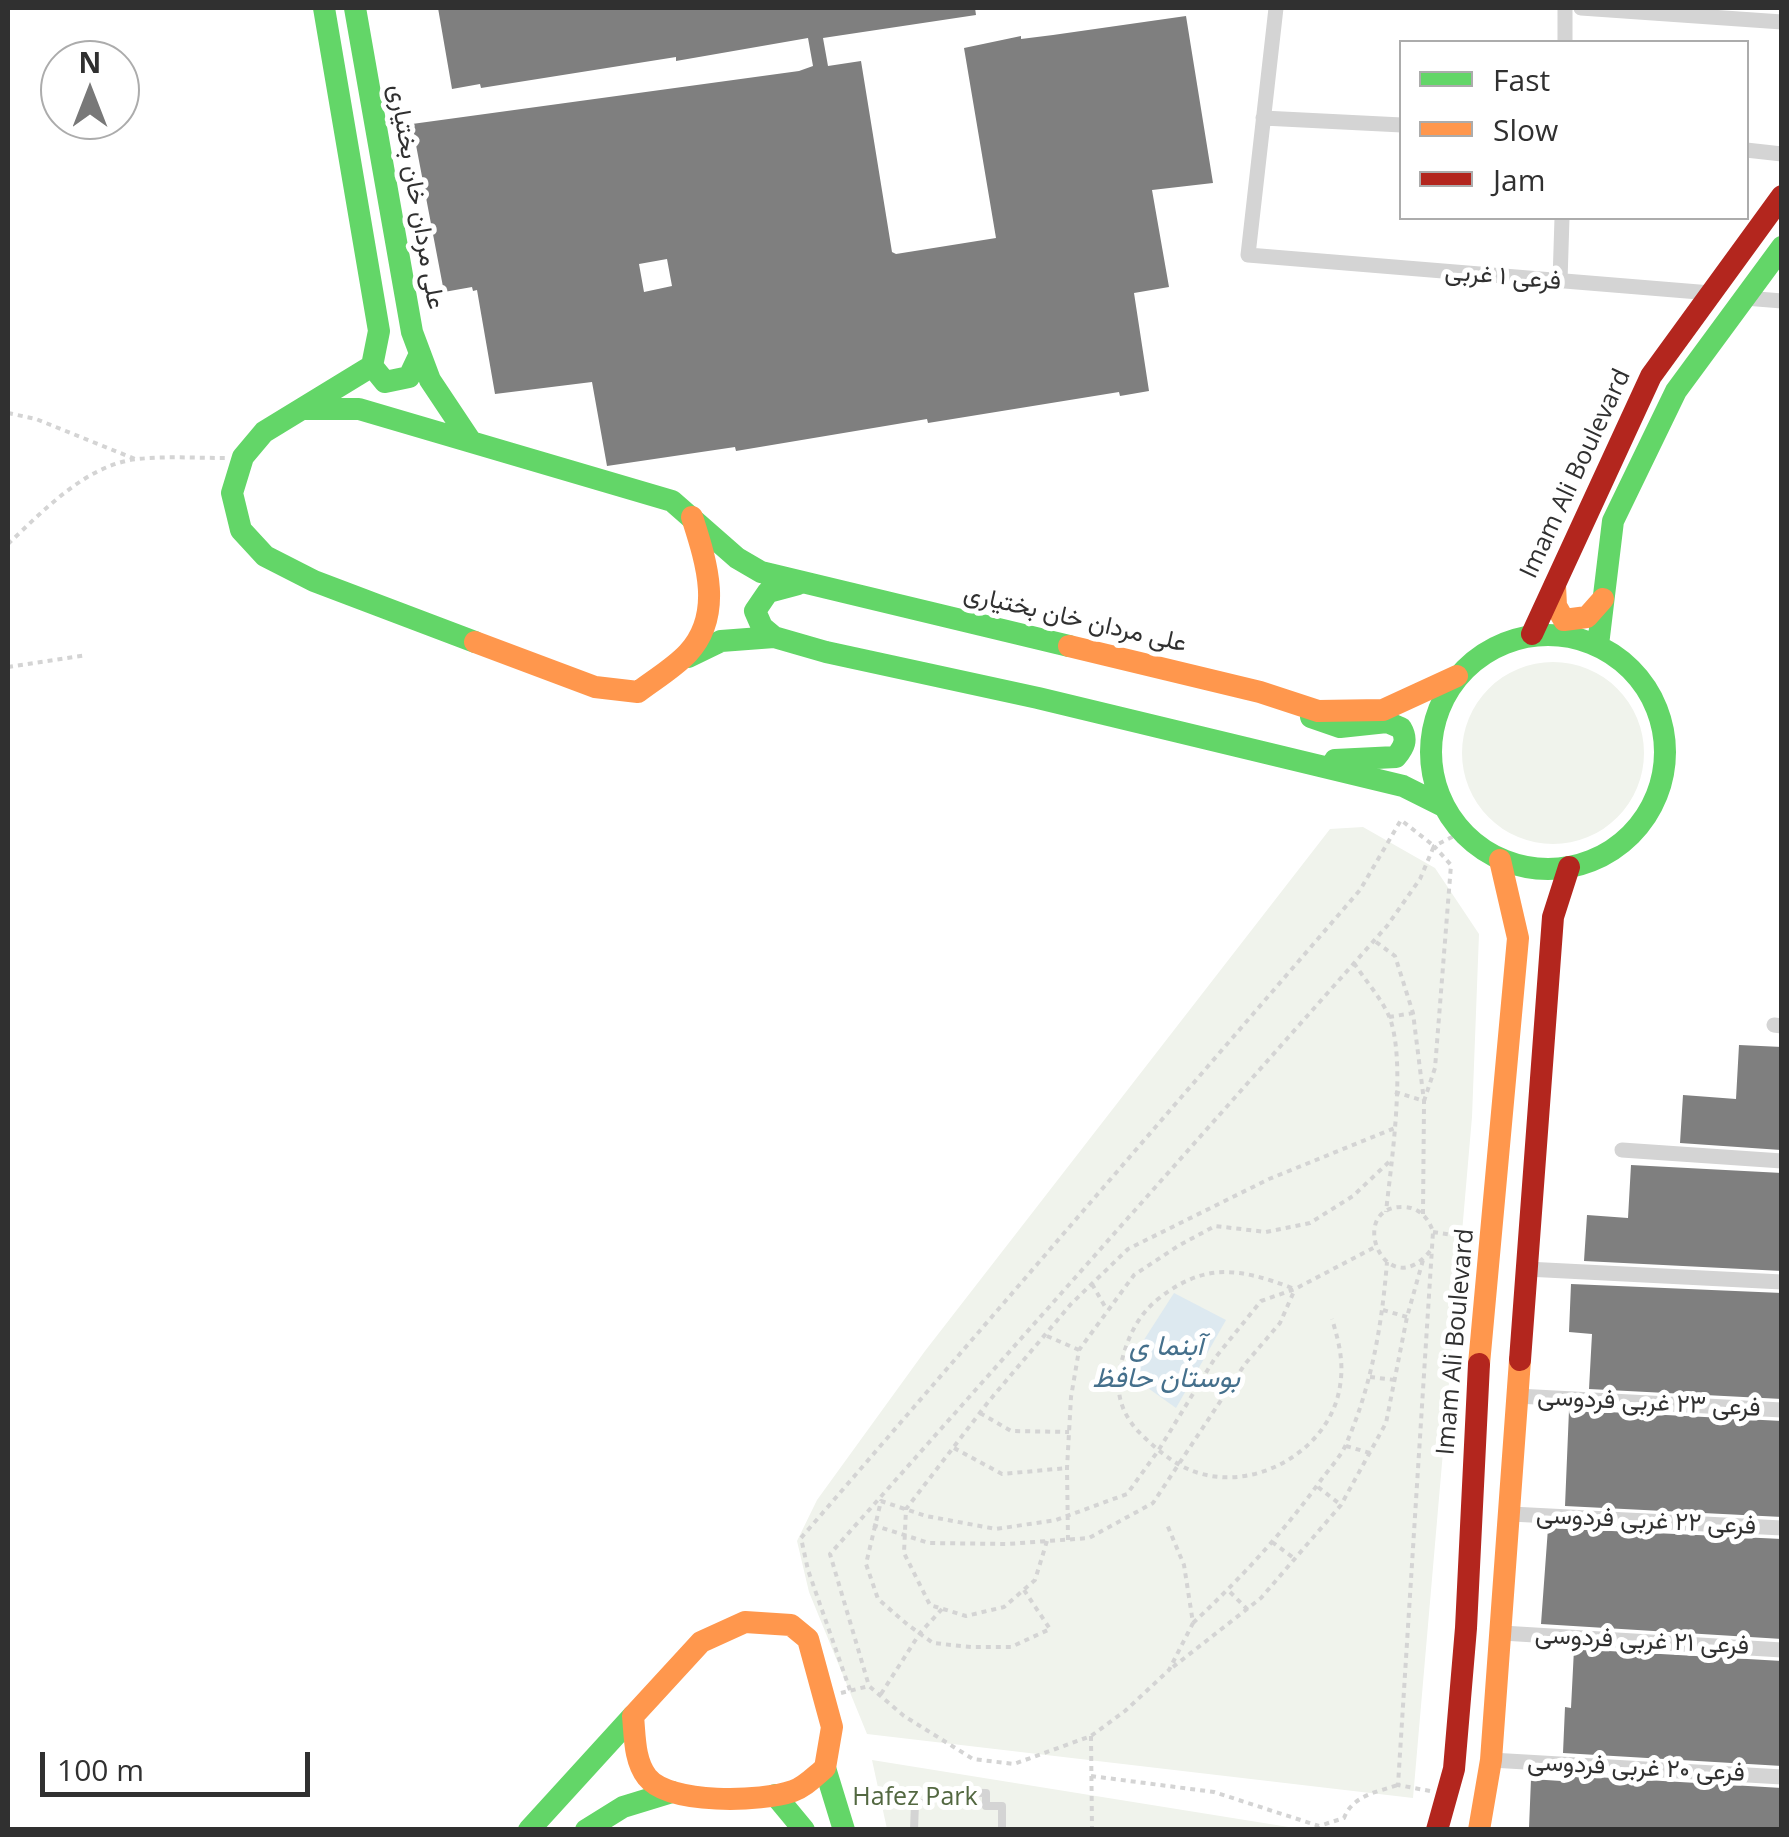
<!DOCTYPE html>
<html>
<head>
<meta charset="utf-8">
<style>
	body { margin:0 }
	#map { position:relative; width:1789px; height:1837px; overflow:hidden; background:#fff; font-family:"Open Sans",sans-serif }
	canvas { display:block }
	.frame { position:absolute; inset:0; border:10px solid #303030; pointer-events:none }
	.legend { position:absolute; left:1399px; top:40px; width:350px; height:180px; box-sizing:border-box; background:#fff; border:2px solid #acacac; margin:0; padding:12px 18px; list-style:none; font-size:30px; color:#303030 }
	.legend li { display:flex; align-items:center; gap:20px; height:50px }
	.legend b { width:50px; border:2px solid #acacac }
	.north { position:absolute; left:40px; top:40px; width:100px; height:100px; box-sizing:border-box; background:#fff; border:2px solid #acacac; border-radius:50%; rotate:0deg; font-size:28px; font-weight:700; line-height:40px; text-align:center; color:#303030 }
	.north::after { content:''; display:block; margin:auto; width:35px; height:45px; background:#787878; clip-path:polygon(50% 0,100% 100%,50% 72%,0 100%) }
	.scale { position:absolute; left:40px; top:1752px; width:270px; height:45px; box-sizing:border-box; border:5px solid #303030; border-top:0; padding-left:12px; font-size:30px; line-height:35px; white-space:nowrap; color:#303030; -webkit-text-stroke:8px #fff; paint-order:stroke }
</style>
</head>
<body>
<div id="map">
<canvas width="1789" height="1837"></canvas>
<div class="frame"></div>
<ul class="legend">
<li><b style="height:12px;background:#63d668"></b>Fast</li>
<li><b style="height:12px;background:#ff974d"></b>Slow</li>
<li><b style="height:12px;background:#b3261e"></b>Jam</li>
</ul>
<div class="north">N</div>
<div class="scale">100 m</div>
</div>
<script>
const ctx = document.querySelector('canvas').getContext('2d');
ctx.lineJoin = 'round';
function paint(path, color) { ctx.fillStyle = color; ctx.fill(path, 'evenodd'); }
function strokePath(path, color, width, dash) { ctx.strokeStyle = color; ctx.lineWidth = width; ctx.lineCap = dash ? 'butt' : 'round'; ctx.setLineDash(dash || []); ctx.stroke(path); }
function write(font, color, halo, rows, align = 'center') {
  ctx.font = font + ' "Open Sans",Vazirmatn,sans-serif'; ctx.lineWidth = 10; ctx.setLineDash([]); ctx.textBaseline = 'middle'; ctx.strokeStyle = halo; ctx.fillStyle = color; for (const [text, x, y, turn = 0] of rows) {
    ctx.save(); ctx.translate(x, y); ctx.rotate((+turn || 0) * Math.PI / 180); ctx.textAlign = isNaN(turn) ? turn : align; if (halo) ctx.strokeText(text, 0, 0); ctx.fillText(text, 0, 0); ctx.restore();
  }
}
paint(new Path2D(`
	M1462 753a91 91 0 1 1 182 0a91 91 0 1 1-182 0Z
	M 1363,827 L 1435,868 L 1479,934 L 1472,1117 L 1413,1798 L 867,1734 L 809,1592 L 797,1541 L 817,1500 L 925,1351 L 1330,829 Z
	M 872,1760 L 1301,1829 L 887,1829 Z`), '#f0f3ec');
paint(new Path2D(`
	M 1174,1293 L 1226,1320 L 1176,1408 L 1124,1371 Z`), '#dde9f0');
paint(new Path2D(`
	M 438,8 L 975,8 L 976,15 L 823,38 L 828,66 L 861,61 L 892,252 L 896,254 L 996,238 L 964,48 L 1021,36 L 1021,39 L 1053,35 L 1186,16 L 1213,183 L 1152,190 L 1169,287 L 1134,293 L 1149,391 L 1120,396 L 1119,392 L 928,423 L 927,419 L 736,451 L 735,447 L 607,466 L 592,382 L 495,394 L 477,290 L 473,291 L 472,287 L 444,292 L 412,124 L 799,71 L 813,66 L 808,38 L 676,61 L 676,57 L 481,88 L 480,84 L 452,89 ZM 667,259 L 672,286 L 644,292 L 639,264 Z
	M 1739,1045 L 1782,1047 L 1781,1150 L 1680,1143 L 1683,1095 L 1736,1099 Z
	M 1631,1165 L 1782,1173 L 1782,1271 L 1584,1261 L 1587,1215 L 1628,1218 Z
	M 1571,1284 L 1782,1293 L 1782,1399 L 1589,1389 L 1592,1334 L 1569,1332 Z
	M 1569,1410 L 1782,1421 L 1782,1517 L 1565,1506 Z
	M 1548,1528 L 1782,1539 L 1782,1639 L 1541,1624 Z
	M 1574,1649 L 1782,1661 L 1782,1766 L 1563,1753 L 1565,1707 L 1571,1708 Z
	M 1561,1775 L 1782,1788 L 1782,1830 L 1529,1828 L 1531,1779 L 1561,1781 Z`), '#7f7f7f');
strokePath(new Path2D(`
	M 8,413 L 36,419 L 135,459
	M 8,544 C 43,511 87,464 138,459 C 166,456 196,458 225,458
	M 8,667 L 87,655
	M 1376,942 L 1395,956 L 1413,1013 L 1424,1101 L 1423,1214
	M 1354,963 C 1365,980 1381,998 1389,1016 C 1407,1060 1391,1164 1386,1212
	M 1389,1017 L 1413,1013
	M 1395,1092 L 1424,1101 L 1435,1068 L 1451,865 L 1434,846 L 1462,832
	M 1433,1232 L 1473,1238
	M 1430,1251 C 1385,1307 1344,1204 1405,1207 C 1420,1208 1429,1219 1433,1232 L 1398,1785 L 1430,1791
	M 1092,1284 L 1107,1310
	M 1292,1288 C 1239,1268 1205,1262 1158,1299 C 1137,1316 1127,1339 1121,1364 C 1114,1394 1122,1417 1145,1438 C 1162,1454 1179,1468 1202,1474 C 1261,1490 1331,1447 1340,1386 C 1344,1362 1339,1342 1332,1319
	M 1383,1310 L 1407,1317
	M 1047,1336 L 1079,1350
	M 1370,1377 L 1395,1380
	M 980,1413 L 1011,1431 L 1069,1432
	M 1346,1446 L 1370,1453
	M 954,1448 L 1002,1474 L 1067,1468
	M 1318,1487 L 1341,1505
	M 873,1525 L 929,1543 L 1007,1544 L 1089,1538 L 1153,1503 L 1245,1364 L 1280,1323 L 1295,1289
	M 1068,1540 L 1067,1468 L 1071,1397 L 1079,1350 L 1134,1275 L 1178,1246 L 1215,1226 L 1266,1232 L 1310,1223 L 1353,1196 L 1392,1159
	M 1047,1541 L 1035,1580 L 1004,1607 L 966,1616 L 930,1605 L 904,1553 L 906,1509 L 989,1401 L 1071,1304 L 1128,1249 L 1269,1179 L 1395,1128
	M 1272,1542 L 1295,1559
	M 1024,1590 L 1050,1629 L 1011,1647 L 971,1647 L 933,1643 L 908,1625 L 878,1599 L 866,1564 L 881,1501 L 926,1516 L 996,1529 L 1056,1520 L 1127,1494 L 1158,1451 L 1215,1358 L 1261,1301 L 1295,1289 L 1375,1247
	M 1230,1592 L 1248,1610
	M 1193,1623 C 1240,1579 1283,1533 1321,1480 C 1330,1468 1342,1455 1347,1442 C 1372,1384 1382,1324 1387,1262
	M 1173,1667 L 1261,1598 L 1341,1505 L 1386,1423 L 1407,1317 L 1423,1260
	M 850,1690 L 808,1570 L 801,1538 L 1360,890 L 1401,820 L 1434,846 L 1420,879 L 1387,926 L 830,1554 L 869,1686
	M 841,1693 L 869,1686 L 904,1716 L 973,1759 L 1014,1764 L 1091,1736 L 1125,1711 L 1169,1670 L 1193,1623 L 1184,1565 L 1166,1522
	M 881,1694 L 920,1633 L 942,1609
	M 1091,1736 L 1092,1830
	M 1091,1776 L 1214,1792 L 1319,1826 L 1344,1818 C 1353,1795 1377,1792 1398,1785`), '#d4d4d4', 4, [5, 5]);
strokePath(new Path2D(`
	M 914,1830 L 915,1803 L 931,1803 L 932,1792 L 986,1793 L 986,1806 L 1002,1806 L 1002,1830`), '#d4d4d4', 8);
strokePath(new Path2D(`
	M 1276,8 L 1248,255 L 1711,293
	M 1581,8 L 1782,22
	M 1565,42 L 1565,8
	M 1263,118 L 1402,125
	M 1746,150 L 1782,154
	M 1560,281 L 1562,218
	M 1745,298 L 1782,301
	M 1774,1025 L 1782,1026
	M 1622,1150 L 1782,1161
	M 1526,1269 L 1782,1282
	M 1517,1396 L 1782,1410
	M 1511,1514 L 1782,1528
	M 1502,1633 L 1782,1650
	M 1491,1760 L 1782,1777`), '#d4d4d4', 15);
strokePath(new Path2D(`
	M 324,8 L 379,331 L 372,366 L 264,432 L 243,457 L 232,493 L 241,530 L 265,556 L 314,581 L 475,642
	M 355,8 L 412,332 L 430,380 L 470,440
	M 372,366 L 385,382 L 409,377 L 418,358
	M 307,409 L 359,409 L 672,501 L 737,558 L 761,572 L 1069,646
	M1431 752a117 117 0 1 1 234 0a117 117 0 1 1-234 0Z
	M 774,637 L 762,627 L 755,611 L 768,592 L 798,584
	M 1598,645 L 1613,521 L 1676,391 L 1782,247
	M 688,657 L 721,641 L 774,637 L 826,652 L 1038,698 L 1403,786 L 1443,806
	M 1311,717 L 1340,727 L 1387,722 L 1401,728 C 1408,740 1404,747 1396,757 L 1335,760
	M 825,1768 L 844,1830
	M 775,1795 L 804,1830
	M 529,1830 L 633,1716
	M 586,1830 L 623,1807 L 672,1792`), '#63d668', 22);
strokePath(new Path2D(`
	M 1555,585 L 1556,606 L 1564,620 L 1587,617 L 1603,599
	M 475,642 L 595,687 L 638,692 C 655,679 674,668 688,653 C 724,614 706,561 692,517
	M 1069,646 L 1260,692 L 1318,711 L 1383,710 L 1457,676
	M 1479,1364 L 1518,938 L 1500,860
	M 745,1622 L 791,1625 L 808,1639 L 832,1727 L 825,1768 C 815,1776 805,1787 793,1791 C 762,1802 669,1805 647,1777 C 634,1760 635,1736 633,1716 L 701,1642 Z
	M 1479,1830 L 1491,1760 L 1520,1360`), '#ff974d', 22);
strokePath(new Path2D(`
	M 1532,634 L 1651,376 L 1782,196
	M 1520,1360 L 1553,917 L 1569,867
	M 1437,1830 L 1454,1769 L 1466,1628 L 1479,1364`), '#b3261e', 22);
write('25px', '#303030', '#fff', [
	["علی مردان خان بختیاری",416,197,80],
	["فرعی ۱ غربی",1503,277,5],
	["Imam Ali Boulevard",1576,474,-65],
	["علی مردان خان بختیاری",1075,619,13],
	["Imam Ali Boulevard",1456,1342,-85],
	["فرعی ۲۳ غربی فردوسی",1649,1403,3],
	["فرعی ۲۲ غربی فردوسی",1646,1521,3],
	["فرعی ۲۱ غربی فردوسی",1642,1641,3],
	["فرعی ۲۰ غربی فردوسی",1636,1768,3]
]);
write('25px', '#536841', '#fff', [
	["Hafez Park",915,1798]
]);
write('italic 28px', '#45708c', '#fff', [
	["آبنما ی",1166,1347],
	["بوستان حافظ",1166,1379]
]);
</script>
</body>
</html>
